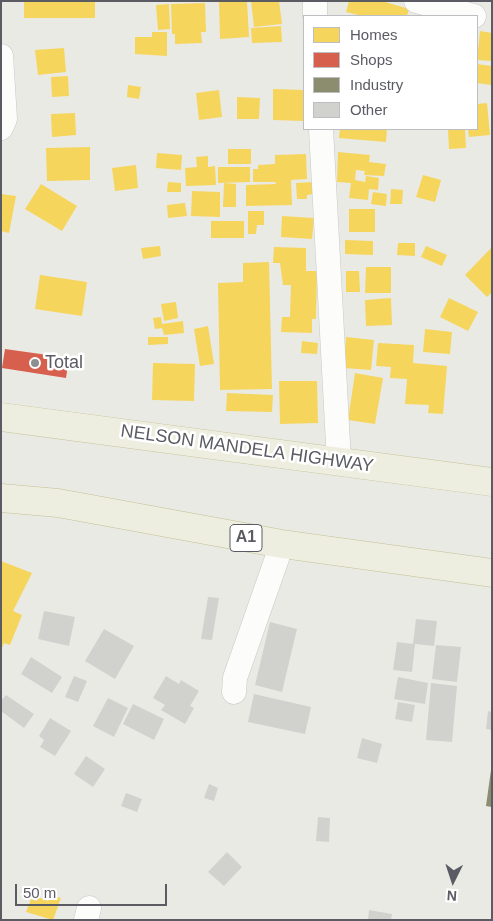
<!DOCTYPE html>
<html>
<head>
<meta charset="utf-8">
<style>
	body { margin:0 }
	#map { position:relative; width:493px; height:921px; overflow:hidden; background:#eaeae5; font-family:Helvetica,sans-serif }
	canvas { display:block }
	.frame { position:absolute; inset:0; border:2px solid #5b5c63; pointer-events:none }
	.legend { position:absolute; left:303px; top:15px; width:175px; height:115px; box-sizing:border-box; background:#fff; border:1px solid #bdbec1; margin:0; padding:6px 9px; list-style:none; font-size:15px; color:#5b5c63 }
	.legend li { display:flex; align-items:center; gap:10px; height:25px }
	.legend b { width:25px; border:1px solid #bdbec1 }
	.north { position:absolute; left:428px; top:856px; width:50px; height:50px; -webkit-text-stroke:4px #fff; paint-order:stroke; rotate:184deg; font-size:14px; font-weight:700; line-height:20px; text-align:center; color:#5b5c63 }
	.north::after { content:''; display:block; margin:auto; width:18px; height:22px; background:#5b5c63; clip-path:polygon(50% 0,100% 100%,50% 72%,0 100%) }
	.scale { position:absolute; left:15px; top:884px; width:152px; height:22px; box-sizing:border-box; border:2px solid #5b5c63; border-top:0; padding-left:6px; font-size:15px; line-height:18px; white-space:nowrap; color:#5b5c63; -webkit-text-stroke:4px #fff; paint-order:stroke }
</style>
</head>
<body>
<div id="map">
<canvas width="493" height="921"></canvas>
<div class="frame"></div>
<ul class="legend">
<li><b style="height:14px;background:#f6d55c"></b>Homes</li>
<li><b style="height:14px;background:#d6604d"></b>Shops</li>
<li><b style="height:14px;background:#8c8c6e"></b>Industry</li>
<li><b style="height:14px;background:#d1d1ce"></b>Other</li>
</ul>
<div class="north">N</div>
<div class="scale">50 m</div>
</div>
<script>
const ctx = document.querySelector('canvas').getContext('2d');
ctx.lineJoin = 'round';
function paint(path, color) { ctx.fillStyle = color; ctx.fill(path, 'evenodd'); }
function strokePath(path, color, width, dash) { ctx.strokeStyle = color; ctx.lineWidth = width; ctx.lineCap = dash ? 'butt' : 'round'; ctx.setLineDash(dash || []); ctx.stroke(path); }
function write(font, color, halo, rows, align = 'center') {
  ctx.font = font + ' Helvetica,sans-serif'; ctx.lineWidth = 5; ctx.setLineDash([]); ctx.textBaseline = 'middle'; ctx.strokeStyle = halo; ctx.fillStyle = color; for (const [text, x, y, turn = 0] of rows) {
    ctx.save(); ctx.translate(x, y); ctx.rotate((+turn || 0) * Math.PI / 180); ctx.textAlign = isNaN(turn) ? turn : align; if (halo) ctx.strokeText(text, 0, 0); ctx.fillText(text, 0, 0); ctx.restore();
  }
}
paint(new Path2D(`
	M 24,1 L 95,1 L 95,18 L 24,18 Z
	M 219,1 L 247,1 L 249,37 L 220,39 Z
	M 251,1 L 279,1 L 282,24 L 254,27 Z
	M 349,1 L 382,1 L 409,9 L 407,16 L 362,16 L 346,12 Z
	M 205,3 L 206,32 L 201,32 L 202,43 L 175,44 L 175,34 L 172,34 L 171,4 Z
	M 169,4 L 170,29 L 158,30 L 156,5 Z
	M 281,26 L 282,42 L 252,43 L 251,28 Z
	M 480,31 L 492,33 L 492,61 L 477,60 Z
	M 152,32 L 167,32 L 167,56 L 135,54 L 135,37 L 152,37 Z
	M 64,48 L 66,72 L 38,75 L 35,50 Z
	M 477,64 L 492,66 L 492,85 L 477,83 Z
	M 68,76 L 69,96 L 52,97 L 51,77 Z
	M 128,85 L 141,87 L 139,99 L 127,97 Z
	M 273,89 L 304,90 L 303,121 L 273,120 Z
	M 219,90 L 222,117 L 199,120 L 196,93 Z
	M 237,97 L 260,98 L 259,119 L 237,119 Z
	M 487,103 L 490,135 L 469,137 L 468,129 L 477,129 L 477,104 Z
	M 75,113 L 76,135 L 52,137 L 51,114 Z
	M 340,129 L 387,129 L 386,142 L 339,138 Z
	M 448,129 L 465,129 L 466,148 L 449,149 Z
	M 90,147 L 90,180 L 47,181 L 46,148 Z
	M 228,149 L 251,149 L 251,164 L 228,164 Z
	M 338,152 L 370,155 L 369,162 L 386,164 L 384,176 L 364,175 L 365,171 L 356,170 L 355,180 L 365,182 L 366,176 L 379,178 L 378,190 L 369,189 L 368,200 L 349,198 L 351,183 L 337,182 Z
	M 157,153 L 182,155 L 181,170 L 156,168 Z
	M 306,154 L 307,179 L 291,180 L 292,205 L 246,206 L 246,185 L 276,184 L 275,182 L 253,182 L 253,169 L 258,169 L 258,165 L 275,164 L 275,155 Z
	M 208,156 L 208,167 L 215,166 L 216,185 L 186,186 L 185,168 L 197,167 L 196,157 Z
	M 136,165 L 138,188 L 115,191 L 112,168 Z
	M 218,167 L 250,167 L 250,182 L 218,183 Z
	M 423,175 L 441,180 L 435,202 L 416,197 Z
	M 168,182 L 181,183 L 181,192 L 167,192 Z
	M 313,182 L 314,194 L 307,195 L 307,199 L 297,199 L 296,183 Z
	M 224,183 L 236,184 L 236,207 L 223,207 Z
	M 41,184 L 77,206 L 62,231 L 25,209 Z
	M 391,189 L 403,190 L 402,204 L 390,204 Z
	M 192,191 L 220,192 L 220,217 L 191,216 Z
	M 373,192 L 387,194 L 386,206 L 371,204 Z
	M 1,194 L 16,196 L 9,233 L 1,231 Z
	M 185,203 L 187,216 L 168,218 L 167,205 Z
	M 349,209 L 375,209 L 375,232 L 349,232 Z
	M 248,211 L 264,211 L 264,225 L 257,225 L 256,234 L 248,234 Z
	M 282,216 L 314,218 L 312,239 L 281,237 Z
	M 211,221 L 244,221 L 244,238 L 211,238 Z
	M 345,240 L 373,241 L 373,255 L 345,254 Z
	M 398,243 L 415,243 L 415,256 L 397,255 Z
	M 160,246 L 161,256 L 143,259 L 141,248 Z
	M 426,246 L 447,255 L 442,266 L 421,257 Z
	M 274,247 L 306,248 L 306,271 L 317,271 L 316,319 L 312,319 L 312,333 L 281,332 L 282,317 L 290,317 L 291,285 L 283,285 L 280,263 L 273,263 Z
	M 492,247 L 492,292 L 487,297 L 465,275 Z
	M 269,262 L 272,389 L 220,390 L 218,283 L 243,282 L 243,263 Z
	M 366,267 L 391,267 L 391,293 L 365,293 Z
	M 346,271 L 359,271 L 360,292 L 346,292 Z
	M 40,275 L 87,282 L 82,316 L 35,309 Z
	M 391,298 L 392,325 L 366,326 L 365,300 Z
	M 449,298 L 478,312 L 468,331 L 440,317 Z
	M 176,302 L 178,318 L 164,321 L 161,304 Z
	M 161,317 L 162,324 L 183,321 L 184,333 L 164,335 L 162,328 L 155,329 L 153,318 Z
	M 208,326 L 214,364 L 200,366 L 194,329 Z
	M 425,329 L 452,332 L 450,354 L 423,352 Z
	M 148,337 L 168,337 L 168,344 L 148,345 Z
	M 346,337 L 374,340 L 371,370 L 344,368 Z
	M 302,341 L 318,343 L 317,354 L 301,353 Z
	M 378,343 L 414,345 L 413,363 L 447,366 L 443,414 L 428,413 L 429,405 L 405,404 L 407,379 L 390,378 L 391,367 L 376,366 Z
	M 153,363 L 195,364 L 194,401 L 152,400 Z
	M 355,373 L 383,378 L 375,424 L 348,420 Z
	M 279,381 L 317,381 L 318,423 L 280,424 Z
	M 227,393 L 273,395 L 272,412 L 226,411 Z
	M 1,561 L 32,573 L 13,611 L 22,615 L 10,645 L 4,643 L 1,650 Z
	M 50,895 L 61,898 L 53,920 L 26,912 L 31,899 L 37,901 L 38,897 L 48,901 Z`), '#f6d55c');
paint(new Path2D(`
	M 5,349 L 69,358 L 66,378 L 2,368 Z`), '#d6604d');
paint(new Path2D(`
	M 491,770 L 492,770 L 492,807 L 486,806 Z`), '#8c8c6e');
paint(new Path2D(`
	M 208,597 L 219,598 L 212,640 L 201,639 Z
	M 44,611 L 75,617 L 69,646 L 38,639 Z
	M 416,619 L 437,621 L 434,646 L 415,644 L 412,672 L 393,670 L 397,642 L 413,644 Z
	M 270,622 L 297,629 L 282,692 L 255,685 Z
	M 104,629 L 134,646 L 115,679 L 85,661 Z
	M 436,645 L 461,647 L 457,682 L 432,679 Z
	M 31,657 L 62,677 L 52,693 L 21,674 Z
	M 74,676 L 87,681 L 78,702 L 65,697 Z
	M 166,676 L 179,684 L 181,680 L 199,691 L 190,706 L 194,708 L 185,724 L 161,710 L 165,705 L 153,698 Z
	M 398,677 L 428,683 L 425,704 L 394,699 Z
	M 431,683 L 457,686 L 452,742 L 426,740 Z
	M 254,694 L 311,707 L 305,734 L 248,722 Z
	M 6,695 L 34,714 L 24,728 L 1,711 L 1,701 Z
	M 108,698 L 128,708 L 114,737 L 93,726 Z
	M 398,702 L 415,705 L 412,722 L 395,719 Z
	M 133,704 L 164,719 L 154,740 L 123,724 Z
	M 488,711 L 492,712 L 492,730 L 486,729 Z
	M 50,718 L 71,731 L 55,756 L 40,747 L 44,740 L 39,736 Z
	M 362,738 L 382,744 L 377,763 L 357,758 Z
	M 86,756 L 105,769 L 93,787 L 74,774 Z
	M 209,784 L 218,788 L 214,801 L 204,798 Z
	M 126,793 L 142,799 L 137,812 L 121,806 Z
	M 318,817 L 330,818 L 329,842 L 316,841 Z
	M 227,852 L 242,867 L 224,886 L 208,872 Z
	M 369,910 L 392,914 L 391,920 L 368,920 Z`), '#d1d1ce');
const street = new Path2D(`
	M 315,1 L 315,16
	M 416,1 L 474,16
	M 1,56 L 5,119 L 1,128
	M 321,129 L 339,462
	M 234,692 L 235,678 L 282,544
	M 86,920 L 89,908`);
const highway = new Path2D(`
	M 1,417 L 492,482
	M 1,498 L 58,503 L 282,544 L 492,573`);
strokePath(street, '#c8c8c7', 25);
strokePath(highway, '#c2c092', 29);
strokePath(street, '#fcfcfb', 24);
strokePath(highway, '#eeeee0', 28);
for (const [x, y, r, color] of [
	[35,363,5,"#8d8e90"]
]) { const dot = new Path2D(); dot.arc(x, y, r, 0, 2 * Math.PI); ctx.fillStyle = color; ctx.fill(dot); strokePath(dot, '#fff', 2); }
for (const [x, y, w] of [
	[246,538,32]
]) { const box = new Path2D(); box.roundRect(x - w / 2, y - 13.5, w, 27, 4); ctx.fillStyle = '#fff'; ctx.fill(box); strokePath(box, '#5b5c63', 1); }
write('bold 16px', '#5b5c63', null, [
	["A1",246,538]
]);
write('18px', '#5b5c63', '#fff', [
	["Total",45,363]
], 'left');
write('18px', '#5b5c63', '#fff', [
	["NELSON MANDELA HIGHWAY",247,449,8]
]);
</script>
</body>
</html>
